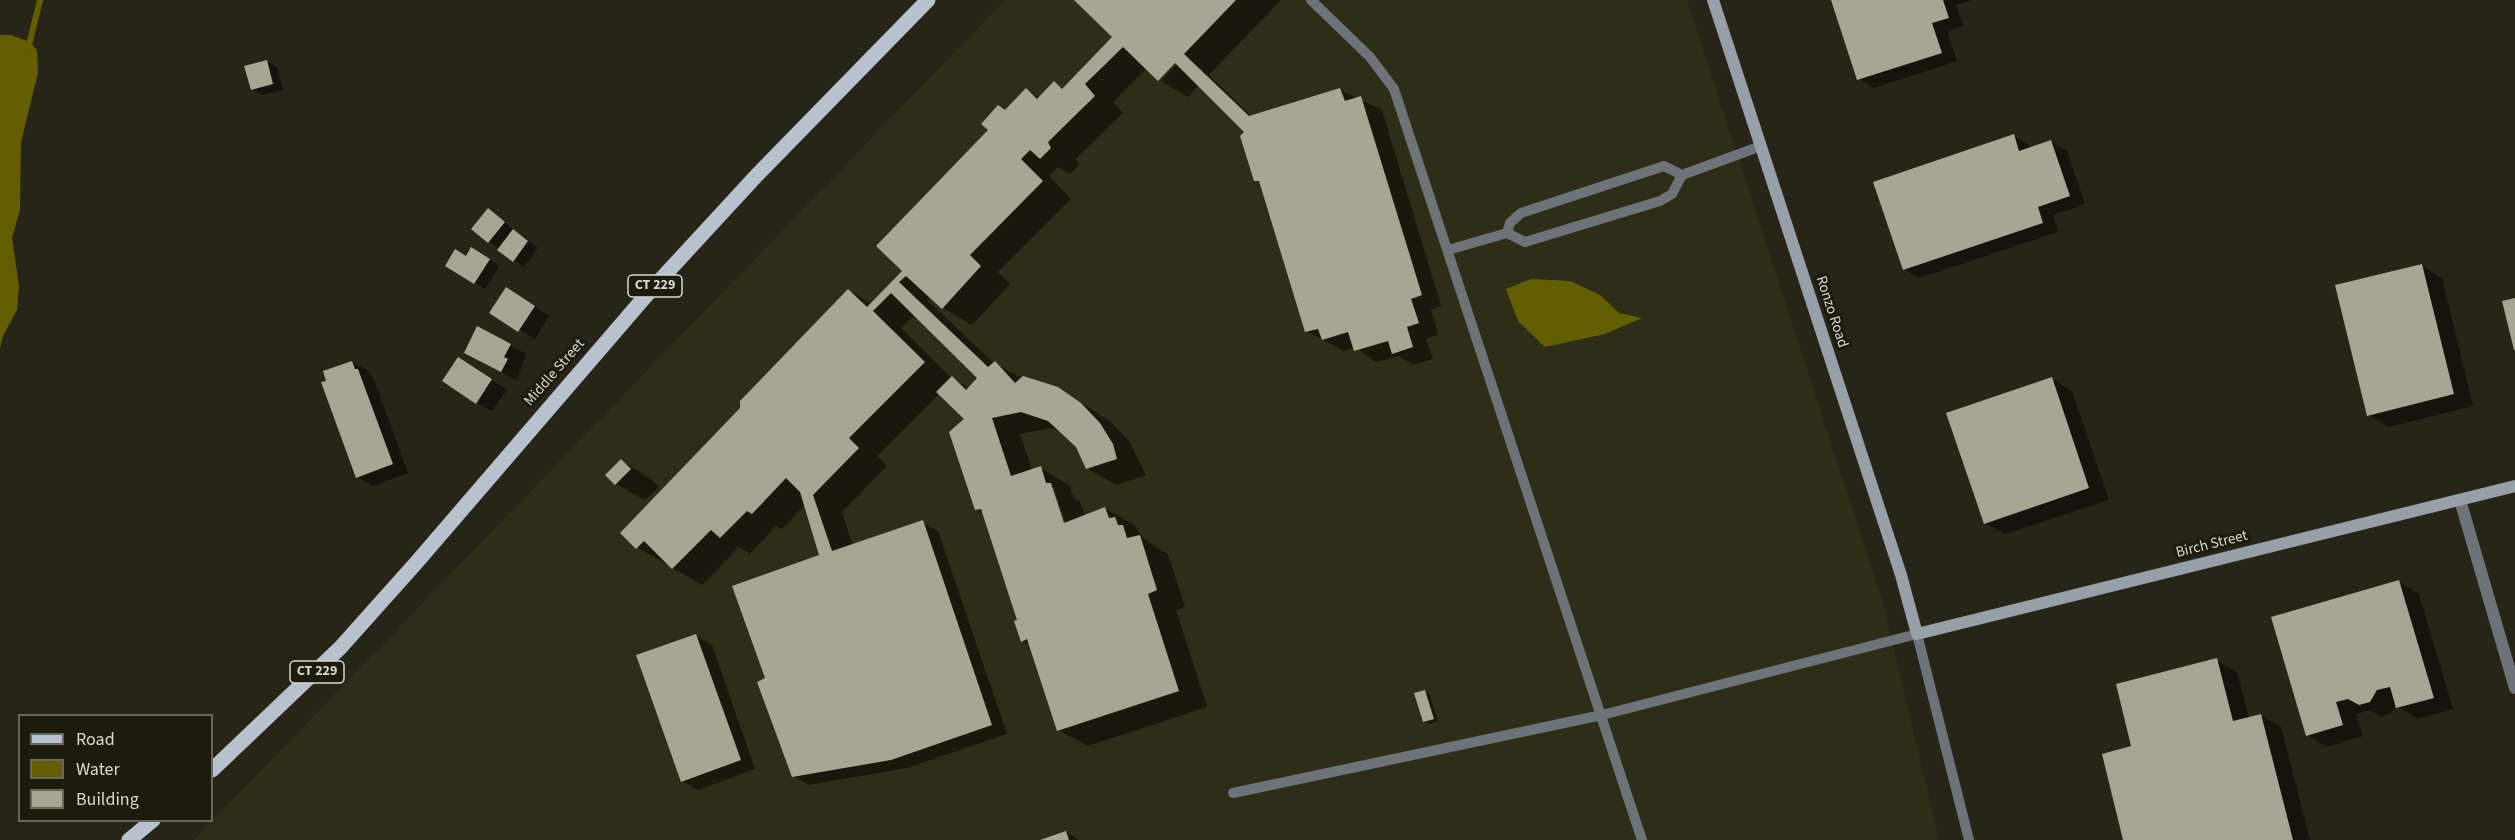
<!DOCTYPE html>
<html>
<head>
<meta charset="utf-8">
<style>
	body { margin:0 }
	#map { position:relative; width:2515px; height:840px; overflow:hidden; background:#262518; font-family:"Source Sans 3",sans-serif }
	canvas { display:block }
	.legend { position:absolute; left:18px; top:714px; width:195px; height:108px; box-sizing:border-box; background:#1c1c0e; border:2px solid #67675b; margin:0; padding:8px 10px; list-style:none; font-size:18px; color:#d8d8cf }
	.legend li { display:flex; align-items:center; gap:12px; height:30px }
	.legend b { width:30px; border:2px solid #67675b }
</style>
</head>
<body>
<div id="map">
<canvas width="2515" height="840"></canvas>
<ul class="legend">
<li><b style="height:8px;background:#b7c2ce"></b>Road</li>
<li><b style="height:16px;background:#645e02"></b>Water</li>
<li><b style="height:16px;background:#a7a695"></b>Building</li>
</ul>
</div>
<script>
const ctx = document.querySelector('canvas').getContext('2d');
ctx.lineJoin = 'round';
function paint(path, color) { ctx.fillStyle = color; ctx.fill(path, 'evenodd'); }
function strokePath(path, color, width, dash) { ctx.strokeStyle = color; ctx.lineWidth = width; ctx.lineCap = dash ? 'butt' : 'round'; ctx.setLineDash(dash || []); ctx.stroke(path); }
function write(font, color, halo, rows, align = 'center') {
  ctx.font = font + ' "Source Sans 3",sans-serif'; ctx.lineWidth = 6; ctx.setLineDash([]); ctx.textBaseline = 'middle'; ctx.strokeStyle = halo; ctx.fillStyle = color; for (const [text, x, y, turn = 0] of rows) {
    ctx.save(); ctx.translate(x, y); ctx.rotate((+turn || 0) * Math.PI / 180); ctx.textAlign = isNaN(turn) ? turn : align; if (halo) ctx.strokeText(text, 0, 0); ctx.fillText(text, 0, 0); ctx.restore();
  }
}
paint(new Path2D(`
	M 1005,0 L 1687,0 L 1884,606 L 1939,840 L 194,840 Z`), '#2e2d18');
paint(new Path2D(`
	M 0,35 L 11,35 L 30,42 L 37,50 L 38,73 L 21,142 L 20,210 L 12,238 L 19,286 L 17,310 L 3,336 L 0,348 Z
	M 1531,279 L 1570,281 L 1600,295 L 1619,313 L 1642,318 L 1605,334 L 1545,347 L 1518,321 L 1506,289 Z`), '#645e02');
paint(new Path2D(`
	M 1077,0 L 1281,0 L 1209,75 L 1252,117 L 1340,90 L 1382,110 L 1441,306 L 1431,310 L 1438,334 L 1426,339 L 1433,359 L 1414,365 L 1399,356 L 1376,362 L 1355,347 L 1344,351 L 1306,331 L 1261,183 L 1255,180 L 1249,133 L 1199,85 L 1188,97 L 1161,81 L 1178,63 L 1175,61 L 1147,68 L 1113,102 L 1123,113 L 1076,159 L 1079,165 L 1070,174 L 1058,167 L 1049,176 L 1071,199 L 998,272 L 1010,284 L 972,325 L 943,308 L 930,296 L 927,300 L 995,364 L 1022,378 L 1057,388 L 1110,421 L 1129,441 L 1146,475 L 1116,485 L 1087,468 L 1077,446 L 1061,431 L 1051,428 L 1020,434 L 1032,470 L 1040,468 L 1069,485 L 1074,498 L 1080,502 L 1085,516 L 1105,508 L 1134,525 L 1145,540 L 1168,554 L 1185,607 L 1176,610 L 1207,707 L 1088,746 L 1059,730 L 1030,645 L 1022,641 L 1019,620 L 984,514 L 976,509 L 966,420 L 940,393 L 877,456 L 887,466 L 842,512 L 853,546 L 922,522 L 938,531 L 1007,734 L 907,768 L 809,785 L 793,776 L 767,679 L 824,556 L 805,505 L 782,529 L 776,526 L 750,554 L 739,547 L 702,585 L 637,547 L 742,408 L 848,290 L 872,304 L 904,271 L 1006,111 L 1026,90 L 1040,98 L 1054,83 L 1064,89 L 1114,37 ZM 915,315 L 979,378 L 969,388 L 952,379 L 901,328 ZM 1051,488 L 1054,488 L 1068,530 L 1065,531 Z
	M 1833,0 L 1972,0 L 1956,5 L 1963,26 L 1947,31 L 1957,61 L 1874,88 L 1859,79 Z
	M 267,61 L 277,67 L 283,90 L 262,95 L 252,89 Z
	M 2014,136 L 2029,145 L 2031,149 L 2051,142 L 2067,151 L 2085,204 L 2053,215 L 2058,232 L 1919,278 L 1904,269 Z
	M 488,210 L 538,248 L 524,267 L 473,229 Z
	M 472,249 L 499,266 L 485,289 L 447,265 L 467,257 Z
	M 2422,266 L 2442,278 L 2473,406 L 2389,427 L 2368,415 Z
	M 522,298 L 549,316 L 535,339 L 491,313 Z
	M 478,328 L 526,354 L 517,380 L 481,361 Z
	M 352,362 L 368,371 L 374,380 L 408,473 L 373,486 L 357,477 Z
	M 473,368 L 507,390 L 492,411 L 477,403 Z
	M 2052,379 L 2072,391 L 2109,500 L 2005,534 L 1985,523 Z
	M 621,461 L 650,478 L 659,487 L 645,500 L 616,484 Z
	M 2399,582 L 2419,594 L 2453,709 L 2418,719 L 2398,707 L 2396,703 L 2391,713 L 2381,716 L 2370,710 L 2356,714 L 2363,736 L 2327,747 L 2307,735 Z
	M 696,636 L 712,645 L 755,769 L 698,790 L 682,781 Z
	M 2216,660 L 2237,672 L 2249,718 L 2260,715 L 2281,727 L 2310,840 L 2125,840 L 2133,748 Z
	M 1425,691 L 1429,694 L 1438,721 L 1429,724 L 1424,721 Z
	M 1066,832 L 1079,840 L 1044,840 Z`), '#0007');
strokePath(new Path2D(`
	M 28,49 L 40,0`), '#645e02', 6);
paint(new Path2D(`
	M 1074,0 L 1236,0 L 1184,54 L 1249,116 L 1340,88 L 1345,101 L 1361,96 L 1422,295 L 1411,299 L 1419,323 L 1407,327 L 1413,347 L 1392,354 L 1388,341 L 1354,351 L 1348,332 L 1322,340 L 1318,329 L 1305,332 L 1259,181 L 1254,181 L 1240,136 L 1244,132 L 1175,63 L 1158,81 L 1123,47 L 1085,84 L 1095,96 L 1048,142 L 1051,148 L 1040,159 L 1030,150 L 1021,159 L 1043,181 L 970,255 L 981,266 L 942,309 L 906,276 L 899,282 L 988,367 L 995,361 L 1015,383 L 1023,376 L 1058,387 L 1081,403 L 1100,423 L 1113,444 L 1117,459 L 1086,469 L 1076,447 L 1048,421 L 1021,412 L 992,418 L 1011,476 L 1041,466 L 1046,483 L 1051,483 L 1064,523 L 1105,507 L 1109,518 L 1115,517 L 1118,525 L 1123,525 L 1127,538 L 1140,535 L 1157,590 L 1148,594 L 1179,691 L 1057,731 L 1027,639 L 1021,642 L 1014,621 L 1017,620 L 981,509 L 975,510 L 949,432 L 964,419 L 936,392 L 952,376 L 966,390 L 977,378 L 891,293 L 873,311 L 925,362 L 849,438 L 859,448 L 813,495 L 832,551 L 923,520 L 992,725 L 891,760 L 792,777 L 757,682 L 765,678 L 732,586 L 819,555 L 800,492 L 786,478 L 752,514 L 747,511 L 720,538 L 711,530 L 672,569 L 644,541 L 636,549 L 620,533 L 740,408 L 740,401 L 848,289 L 867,307 L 902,271 L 876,246 L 988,130 L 981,124 L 998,105 L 1005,110 L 1026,88 L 1037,99 L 1054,81 L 1062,89 L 1112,37 Z
	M 1831,0 L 1943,0 L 1949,18 L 1932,23 L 1942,53 L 1857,80 Z
	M 267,60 L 273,84 L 251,90 L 244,66 Z
	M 2014,134 L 2019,151 L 2051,140 L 2070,196 L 2038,207 L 2043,223 L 1903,270 L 1873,182 Z
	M 488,208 L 505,222 L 488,243 L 471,229 Z
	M 513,229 L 528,241 L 513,262 L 497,250 Z
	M 471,247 L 490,259 L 474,284 L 445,266 L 455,249 L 466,256 Z
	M 2422,264 L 2454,394 L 2367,416 L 2335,285 Z
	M 506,287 L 535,306 L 518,332 L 489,313 Z
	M 2515,298 L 2515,350 L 2514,350 L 2502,301 Z
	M 477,326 L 511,344 L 504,357 L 508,359 L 501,372 L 464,353 Z
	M 458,357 L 492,379 L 476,404 L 442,381 Z
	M 352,361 L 355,369 L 358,369 L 393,464 L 356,478 L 321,382 L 326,381 L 323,371 Z
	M 2052,377 L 2089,488 L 1984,524 L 1946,413 Z
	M 621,459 L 631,469 L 615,485 L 605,475 Z
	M 2399,580 L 2434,698 L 2396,708 L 2390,687 L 2377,690 L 2370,702 L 2359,705 L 2348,699 L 2336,702 L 2343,725 L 2306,736 L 2271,617 Z
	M 696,634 L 741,760 L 681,782 L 636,655 Z
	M 2217,658 L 2233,721 L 2261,714 L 2293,840 L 2123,840 L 2102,754 L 2131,746 L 2116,684 Z
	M 1425,690 L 1434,719 L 1423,722 L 1414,693 Z
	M 1066,831 L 1069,840 L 1040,840 Z`), '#a7a695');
strokePath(new Path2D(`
	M 1311,0 L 1370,57 L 1394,89 L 1642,840
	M 1507,233 L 1510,223 L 1521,213 L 1664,166 L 1682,175
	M 1448,250 L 1507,233 L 1525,242 L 1660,201 L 1672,194 L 1682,175 L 1761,146
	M 1233,793 L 1602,715 L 1917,634 L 1969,840`), '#6d7378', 10);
strokePath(new Path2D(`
	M 2460,500 L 2515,688`), '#6d7378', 12);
strokePath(new Path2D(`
	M 1713,0 L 1901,575 L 1917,634 L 2515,486`), '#97a0a8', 12);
strokePath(new Path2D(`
	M 212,770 L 340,648 L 416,563 L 650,291 L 757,175 L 928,0
	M 129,840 L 153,820`), '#b7c2ce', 15);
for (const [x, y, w] of [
	[655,286,54],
	[317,672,54]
]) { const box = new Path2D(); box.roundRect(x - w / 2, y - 11, w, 22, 4.5); ctx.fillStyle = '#1c1c0e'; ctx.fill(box); strokePath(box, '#d8d8cf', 1.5); }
write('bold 14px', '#d8d8cf', null, [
	["CT 229",655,286],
	["CT 229",317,672]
]);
write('15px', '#d8d8cf', '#1c1c0e', [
	["Ronzo Road",1831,312,72],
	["Middle Street",555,373,-49],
	["Birch Street",2212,545,-14]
]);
</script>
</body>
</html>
